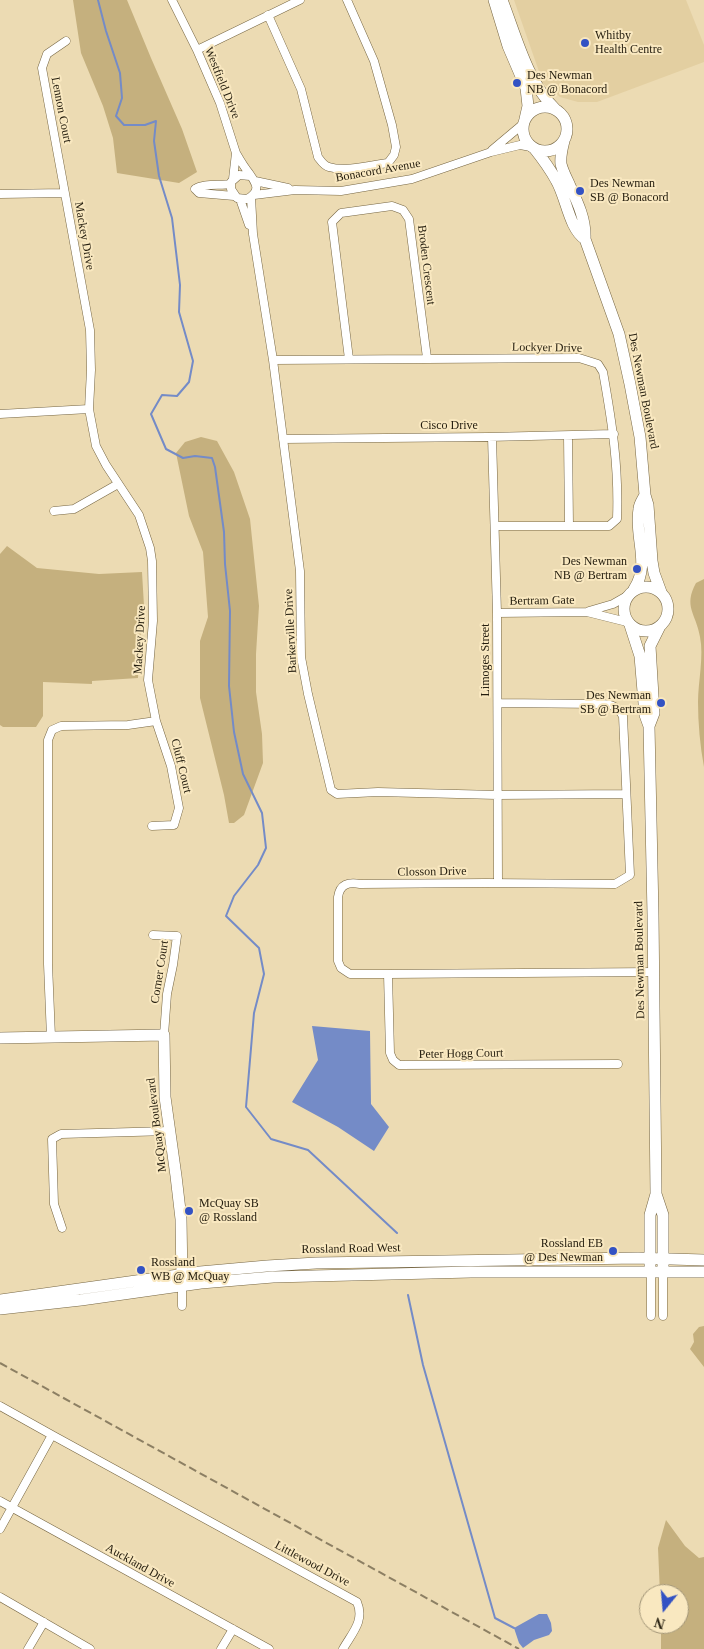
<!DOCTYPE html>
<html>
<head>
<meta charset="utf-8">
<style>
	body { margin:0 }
	#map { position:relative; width:704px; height:1649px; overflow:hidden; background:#ecdbb3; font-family:"Times New Roman",serif }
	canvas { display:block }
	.north { position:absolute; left:639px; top:1584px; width:50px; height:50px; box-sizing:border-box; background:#f9e8c0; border:1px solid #a39678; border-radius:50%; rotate:197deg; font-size:14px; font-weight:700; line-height:20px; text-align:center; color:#231c0d }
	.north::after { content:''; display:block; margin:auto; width:18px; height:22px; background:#3352c3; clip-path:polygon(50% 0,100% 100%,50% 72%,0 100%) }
</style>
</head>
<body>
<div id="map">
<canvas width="704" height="1649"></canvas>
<div class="north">N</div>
</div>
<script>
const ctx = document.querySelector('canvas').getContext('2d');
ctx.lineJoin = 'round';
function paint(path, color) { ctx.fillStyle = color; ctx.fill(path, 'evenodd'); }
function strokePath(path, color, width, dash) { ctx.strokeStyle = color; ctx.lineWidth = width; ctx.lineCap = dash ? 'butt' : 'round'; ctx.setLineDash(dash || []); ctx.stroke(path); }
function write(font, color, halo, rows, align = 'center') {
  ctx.font = font + ' "Times New Roman",serif'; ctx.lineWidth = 4; ctx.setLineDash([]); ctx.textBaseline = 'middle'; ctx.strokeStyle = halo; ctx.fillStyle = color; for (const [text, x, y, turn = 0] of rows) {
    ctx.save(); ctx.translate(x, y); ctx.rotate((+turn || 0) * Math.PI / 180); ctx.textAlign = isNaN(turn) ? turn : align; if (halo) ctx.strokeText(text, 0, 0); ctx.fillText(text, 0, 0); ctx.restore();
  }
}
paint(new Path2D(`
	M 514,0 L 686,0 L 704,45 L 704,62 L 597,102 L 578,102 L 560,97 L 543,83 Z`), '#e3cfa1');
paint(new Path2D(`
	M 73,0 L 127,0 L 151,58 L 182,129 L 197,172 L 179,183 L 117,173 L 113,138 L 103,106 L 81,53 Z
	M 201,437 L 217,441 L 234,472 L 250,519 L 259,606 L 256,654 L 256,692 L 262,734 L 263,763 L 244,815 L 234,823 L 229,823 L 224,795 L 200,698 L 200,641 L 208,617 L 203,552 L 189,516 L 176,453 L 185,442 Z
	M 7,546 L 37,568 L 99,574 L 142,572 L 144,606 L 139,648 L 138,678 L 92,681 L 92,684 L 43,682 L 43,716 L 36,727 L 3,727 L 0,725 L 0,554 Z
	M 704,579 L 704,767 C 700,746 698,723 698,702 C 698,682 704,656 700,637 C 696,613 683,607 696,583 Z
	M 704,1326 L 704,1367 L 690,1349 L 694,1342 L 693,1334 L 699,1327 Z
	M 666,1520 L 685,1546 L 699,1558 L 704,1557 L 704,1649 L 661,1649 L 661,1624 L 679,1624 L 679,1594 L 660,1594 L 658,1548 Z`), '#c5b07e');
paint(new Path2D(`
	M 312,1026 L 370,1031 L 371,1104 L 389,1127 L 374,1151 L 338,1127 L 292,1102 L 318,1060 Z
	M 539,1614 L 547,1614 L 551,1623 L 552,1631 L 549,1635 L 534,1640 L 523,1648 L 519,1643 L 514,1628 Z`), '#748bc7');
strokePath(new Path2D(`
	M 98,0 L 106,31 L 120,73 L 122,98 L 116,116 L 124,125 L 145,125 L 156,121 L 154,141 L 159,176 L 172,218 L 180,285 L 179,312 L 193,361 L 189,382 L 177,396 L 162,395 L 151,414 L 166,449 L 183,458 L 195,456 L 212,458 L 215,467 L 224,532 L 225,564 L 230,611 L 229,686 L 234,732 L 243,774 L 262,813 L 266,848 L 258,865 L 234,896 L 226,916 L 259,948 L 264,974 L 254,1013 L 246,1107 L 271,1139 L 308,1150 L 397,1233
	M 408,1295 L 423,1365 L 495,1618 L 514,1628`), '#748bc7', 2);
const street = new Path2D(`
	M 172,0 L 197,50 L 220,103 L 236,153 L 233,179
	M 268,15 L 301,89 L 318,157 C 321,161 324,166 329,167 C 345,172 372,165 388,163 L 394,155 L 396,147 L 392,125 L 374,61 L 347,0
	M 66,41 L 47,54 L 42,68 L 90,330 L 91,370 L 89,409 L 96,446 L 106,465 L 139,515 L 150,548 L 152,561 L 153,621 L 148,680 L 156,721 L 171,766 L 179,808 L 174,825 L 152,826
	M 197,50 L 300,0
	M 492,150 L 523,124
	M 236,153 C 240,160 244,167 249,173 C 256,183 262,191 247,199 L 237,198 L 231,189 L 231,182 L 239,175 L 250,176
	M 255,181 L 288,188
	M 195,189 L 199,193 L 234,196
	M 195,189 C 204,183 220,186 231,184
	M 0,194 L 65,193
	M 254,195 L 295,190 L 341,191 L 412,179 L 491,152 L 520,145 L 531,147
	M 251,197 L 253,234 L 273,360 L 300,571 L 301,657 L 308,694 L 331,790 L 337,794 L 378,792 L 497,795 L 626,794
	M 240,199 L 249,225
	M 349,359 L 332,222 L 341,213 L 392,206 L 403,210 L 409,219 L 427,358
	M 273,360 L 579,358 L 598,364 L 603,372 C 612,422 619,467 617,519 L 609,526 L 495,526
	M 0,414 L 89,409
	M 568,436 L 569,526
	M 492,437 L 497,613 L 498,883
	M 283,439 L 488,437 L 614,434
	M 54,511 L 74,509 L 118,484
	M 589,611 L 613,604 L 627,596
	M 497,613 L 587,612 L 627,622
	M 498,703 L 601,704 C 613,704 617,707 623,716 L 630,875 L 615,884 L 485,883 L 360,884 C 348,882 340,884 338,897 L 338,961 L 341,968 L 350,974 L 388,974 L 654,972
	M 153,935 L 177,936 L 173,965 L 167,994 L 164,1035
	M 388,974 L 390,1053 L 393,1060 L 399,1065 L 618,1064
	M 51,1037 L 48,964 L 48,740 L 52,730 L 61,726 L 128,725 L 156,721
	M 62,1228 L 54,1204 L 52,1139 L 61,1134 L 169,1131
	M 651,1271 L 651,1316
	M 663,1272 L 663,1316
	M 182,1306 L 182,1285
	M 0,1406 L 52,1435
	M 0,1501 L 269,1649
	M 0,1529 L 52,1435 L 357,1602 C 365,1621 352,1633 343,1649
	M 0,1597 L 90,1649
	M 28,1649 L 44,1622
	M 221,1649 L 233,1629`);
const secondary = new Path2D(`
	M 494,0 L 508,46 L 526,88 L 528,106 L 525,119
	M 502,0 C 516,36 527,81 555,109
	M523 129a22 22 0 1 1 44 0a22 22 0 1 1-44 0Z
	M 564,141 C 562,149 560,156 561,164 C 563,172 567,179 570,186 C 578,203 586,220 585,239 L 619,334 L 630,384 L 640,437 L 645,495 L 648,505 L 652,561 L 654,573 L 661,592
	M 534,148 C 542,158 550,169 556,180 C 566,196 569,229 585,239
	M624 609a22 22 0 1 1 44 0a22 22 0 1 1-44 0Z
	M 634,589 C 651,564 634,537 639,509 C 639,504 643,499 645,495
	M 630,625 L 640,656 L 645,715 L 649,726 L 653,915 L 656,1194 L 650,1215 L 650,1265
	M 649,726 L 654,713 L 650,646 L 660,626
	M 0,1038 L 164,1035 L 165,1097 L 176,1176 L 181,1219 L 182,1281
	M 656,1194 L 663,1215 L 663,1266
	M 0,1300 L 200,1272 L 267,1266 L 316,1263 L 638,1258 L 704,1260
	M 0,1309 L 81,1300 L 201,1283 L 273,1277 L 471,1272 L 704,1272`);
strokePath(street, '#766643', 9);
strokePath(secondary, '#766643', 12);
strokePath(street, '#fff', 8);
strokePath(secondary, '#fff', 11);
strokePath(new Path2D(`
	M 0,1363 L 519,1649`), '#8c7f63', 2, [8, 4]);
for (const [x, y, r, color] of [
	[585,43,5,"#3352c3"],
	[517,83,5,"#3352c3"],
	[580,191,5,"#3352c3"],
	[637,569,5,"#3352c3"],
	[661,703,5,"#3352c3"],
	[189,1211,5,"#3352c3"],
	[613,1251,5,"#3352c3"],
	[141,1270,5,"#3352c3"]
]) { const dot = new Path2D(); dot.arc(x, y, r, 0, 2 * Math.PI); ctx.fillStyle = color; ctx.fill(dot); strokePath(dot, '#f9e8c0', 2); }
write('12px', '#231c0d', '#f9e8c0', [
	["Whitby",595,36],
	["Health Centre",595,50],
	["Des Newman",527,76],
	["NB @ Bonacord",527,90],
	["Des Newman",590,184],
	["SB @ Bonacord",590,198],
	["Des Newman",627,562,"right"],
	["NB @ Bertram",627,576,"right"],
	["Des Newman",651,696,"right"],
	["SB @ Bertram",651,710,"right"],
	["McQuay SB",199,1204],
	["@ Rossland",199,1218],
	["Rossland EB",603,1244,"right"],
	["@ Des Newman",603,1258,"right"],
	["Rossland",151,1263],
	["WB @ McQuay",151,1277]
], 'left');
write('12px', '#231c0d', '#f9e8c0', [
	["Westfield Drive",222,83,68],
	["Lennon Court",61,110,79],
	["Bonacord Avenue",378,171,-10],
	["Mackey Drive",84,236,80],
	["Broden Crescent",426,265,83],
	["Lockyer Drive",547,348,1],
	["Des Newman Boulevard",643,391,79],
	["Cisco Drive",449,426],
	["Bertram Gate",542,601,-1],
	["Barkerville Drive",291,631,-93],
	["Mackey Drive",140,640,-87],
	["Limoges Street",486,660,-90],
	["Cluff Court",181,766,76],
	["Closson Drive",432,872,-1],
	["Des Newman Boulevard",640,960,-91],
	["Corner Court",160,972,-81],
	["Peter Hogg Court",461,1054,-1],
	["McQuay Boulevard",157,1125,-97],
	["Rossland Road West",351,1249,-1],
	["Littlewood Drive",312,1564,28],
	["Auckland Drive",140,1566,29]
]);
</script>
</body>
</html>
